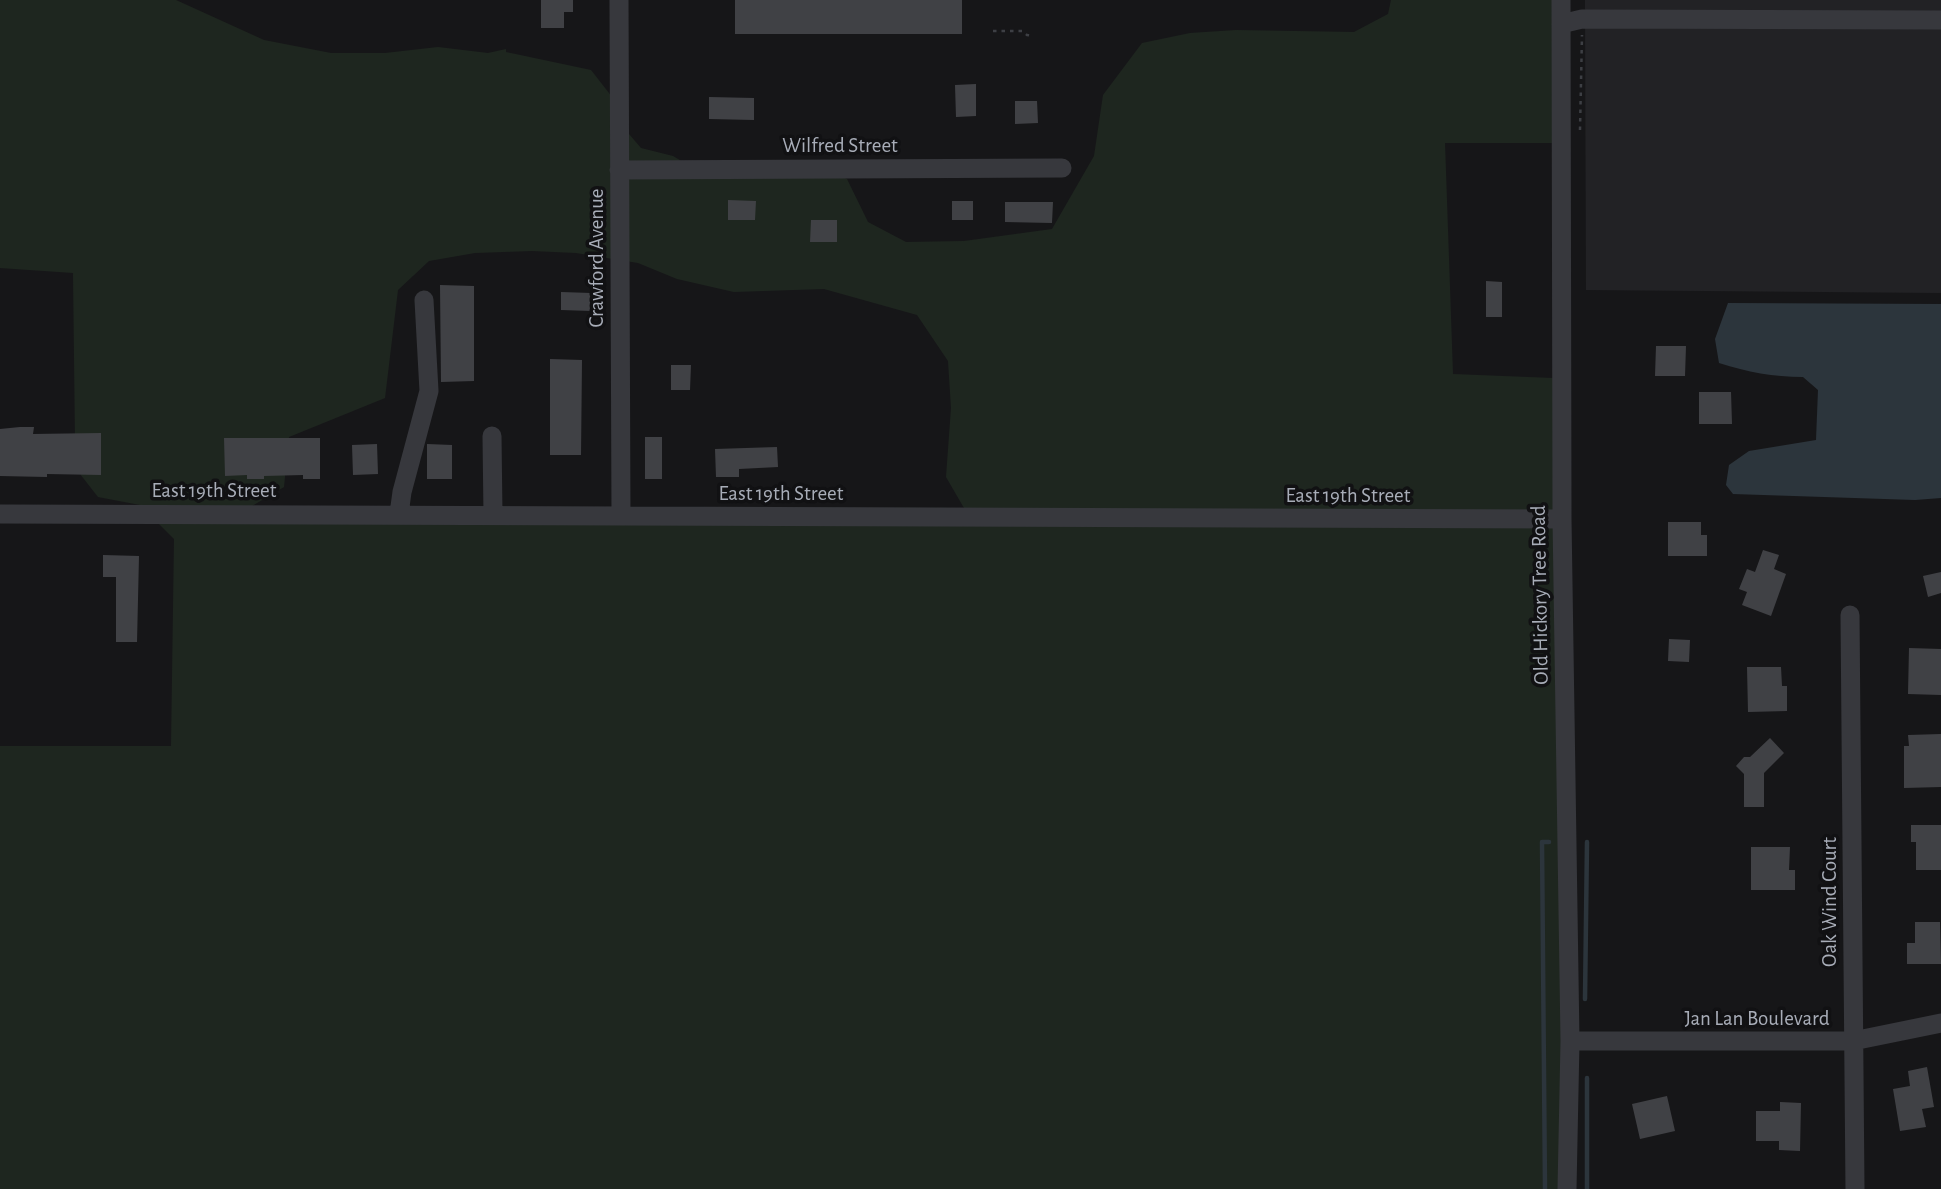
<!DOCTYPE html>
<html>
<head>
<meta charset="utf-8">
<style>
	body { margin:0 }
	canvas { display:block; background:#161618 }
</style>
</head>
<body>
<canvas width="1941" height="1189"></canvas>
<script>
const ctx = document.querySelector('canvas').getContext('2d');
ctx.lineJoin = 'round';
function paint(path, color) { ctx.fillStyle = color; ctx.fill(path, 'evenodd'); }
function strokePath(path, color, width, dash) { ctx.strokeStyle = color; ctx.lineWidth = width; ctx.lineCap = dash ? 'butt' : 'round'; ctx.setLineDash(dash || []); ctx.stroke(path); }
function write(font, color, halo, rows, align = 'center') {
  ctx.font = font + ' "Alegreya Sans",sans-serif'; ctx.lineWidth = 7; ctx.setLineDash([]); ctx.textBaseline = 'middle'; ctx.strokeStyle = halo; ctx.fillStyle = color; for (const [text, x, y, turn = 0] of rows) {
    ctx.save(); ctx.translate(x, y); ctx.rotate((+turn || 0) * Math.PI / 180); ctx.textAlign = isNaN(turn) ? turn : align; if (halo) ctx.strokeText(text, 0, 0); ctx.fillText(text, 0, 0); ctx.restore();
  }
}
paint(new Path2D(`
	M 1585,0 L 1941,0 L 1941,293 L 1586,290 Z`), '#222225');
paint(new Path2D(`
	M 0,0 L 176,0 L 264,40 L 331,53 L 385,53 L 438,47 L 488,53 L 506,49 L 506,52 L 591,70 L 616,102 L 623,127 L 641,148 L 673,156 L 695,169 L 811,163 L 847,179 L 868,222 L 906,242 L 964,241 L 1052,229 L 1094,156 L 1103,95 L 1142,43 L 1190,33 L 1236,30 L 1354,32 L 1388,14 L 1391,0 L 1553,0 L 1554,143 L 1445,143 L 1453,374 L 1553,378 L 1562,1041 L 1559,1189 L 0,1189 L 0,746 L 171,746 L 174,539 L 140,505 L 98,497 L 80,474 L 75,441 L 73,273 L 0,268 ZM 532,251 L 576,253 L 638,263 L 677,279 L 734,292 L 824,289 L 917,315 L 948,361 L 951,408 L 946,477 L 964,508 L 252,506 L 284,487 L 289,437 L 385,398 L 398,290 L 429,261 L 475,253 Z`), '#1e261f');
paint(new Path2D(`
	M 1728,303 L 1941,304 L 1941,498 L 1915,500 L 1733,494 L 1726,485 L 1729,465 L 1749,451 L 1816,440 L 1818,390 L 1803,377 C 1773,377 1748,372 1719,363 L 1715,339 Z`), '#2c353c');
strokePath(new Path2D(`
	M 1585,999 L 1587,842
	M 1545,1189 L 1542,842 L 1549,842
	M 1587,1189 L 1587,1078`), '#2c353c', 4.5);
paint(new Path2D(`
	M 541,0 L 573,0 L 573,12 L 564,12 L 564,28 L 541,28 Z
	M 735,0 L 962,0 L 962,34 L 735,34 Z
	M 976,84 L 976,116 L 956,117 L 955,85 Z
	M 709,97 L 754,98 L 754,120 L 709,119 Z
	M 1015,101 L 1037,101 L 1038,123 L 1015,124 Z
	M 728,200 L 756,201 L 755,220 L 728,220 Z
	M 952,201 L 973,201 L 973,220 L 952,220 Z
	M 1005,202 L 1053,202 L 1052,223 L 1005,222 Z
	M 811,220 L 837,220 L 837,242 L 810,242 Z
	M 1486,281 L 1502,282 L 1502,317 L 1486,317 Z
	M 440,285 L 474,286 L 474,381 L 441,382 Z
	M 561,292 L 591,293 L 591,311 L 561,310 Z
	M 1656,346 L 1686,346 L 1685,376 L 1655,376 Z
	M 550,359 L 582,360 L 581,455 L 550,455 Z
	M 671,365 L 691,365 L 690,390 L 671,390 Z
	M 1699,392 L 1731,392 L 1732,424 L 1699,424 Z
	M 20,427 L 34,427 L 33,434 L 101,433 L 101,475 L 47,474 L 47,477 L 0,476 L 0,429 Z
	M 645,437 L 662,437 L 662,479 L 645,479 Z
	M 224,438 L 320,438 L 320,479 L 303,479 L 303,475 L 264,476 L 264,479 L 247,479 L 247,475 L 225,476 Z
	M 377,444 L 378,474 L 353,475 L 352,445 Z
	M 427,444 L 452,445 L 452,479 L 427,479 Z
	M 777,447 L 778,467 L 739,469 L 739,477 L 716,477 L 715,449 Z
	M 1668,522 L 1701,522 L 1701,535 L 1707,535 L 1707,556 L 1668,556 Z
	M 1763,550 L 1779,555 L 1774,569 L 1786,574 L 1771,616 L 1742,605 L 1747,592 L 1739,589 L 1747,569 L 1755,572 Z
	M 103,555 L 139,556 L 137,642 L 116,642 L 116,577 L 103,577 Z
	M 1941,572 L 1941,593 L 1928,597 L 1923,576 Z
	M 1669,639 L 1690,640 L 1689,662 L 1668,661 Z
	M 1909,648 L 1941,649 L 1941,695 L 1908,694 Z
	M 1747,667 L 1781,667 L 1782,686 L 1787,686 L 1787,711 L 1748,712 Z
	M 1941,734 L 1941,787 L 1904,788 L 1904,746 L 1909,746 L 1908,735 Z
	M 1770,738 L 1784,753 L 1764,773 L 1764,807 L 1744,807 L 1744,774 L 1736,766 L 1744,757 L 1750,757 Z
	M 1911,825 L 1941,825 L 1941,870 L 1916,870 L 1916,842 L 1911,842 Z
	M 1751,847 L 1790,847 L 1789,870 L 1795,870 L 1795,890 L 1751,890 Z
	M 1915,922 L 1940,922 L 1941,964 L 1907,964 L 1907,943 L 1915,943 Z
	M 1927,1067 L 1934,1107 L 1922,1109 L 1926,1127 L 1900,1131 L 1893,1089 L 1910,1086 L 1908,1071 Z
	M 1667,1096 L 1675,1131 L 1640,1139 L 1632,1104 Z
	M 1780,1102 L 1801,1103 L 1800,1151 L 1779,1150 L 1779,1141 L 1756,1141 L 1756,1111 L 1780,1111 Z`), '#404145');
strokePath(new Path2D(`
	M 993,31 L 1022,31 L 1027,35 L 1034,36
	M 1580,130 L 1582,35`), '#3d3f44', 2.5, [3.5, 5]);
strokePath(new Path2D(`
	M 619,0 L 621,516
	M 1561,0 L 1562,519 L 1570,1041 L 1567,1189
	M 1561,24 L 1582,19 L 1941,20
	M 619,170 L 1062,168
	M 492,436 L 493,515
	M 0,514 L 1562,519
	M 399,514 L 402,492 L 429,391 L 424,300
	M 1850,615 L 1855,1189
	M 1570,1041 L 1853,1041 L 1941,1023`), '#37383d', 19);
write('21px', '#a8adb8', '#111113', [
	["Wilfred Street",840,146],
	["Crawford Avenue",597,258,-90],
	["East 19th Street",214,491],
	["East 19th Street",781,494],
	["East 19th Street",1348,496],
	["Old Hickory Tree Road",1540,595,-91],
	["Oak Wind Court",1830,902,-90],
	["Jan Lan Boulevard",1757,1019]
]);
</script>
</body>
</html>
